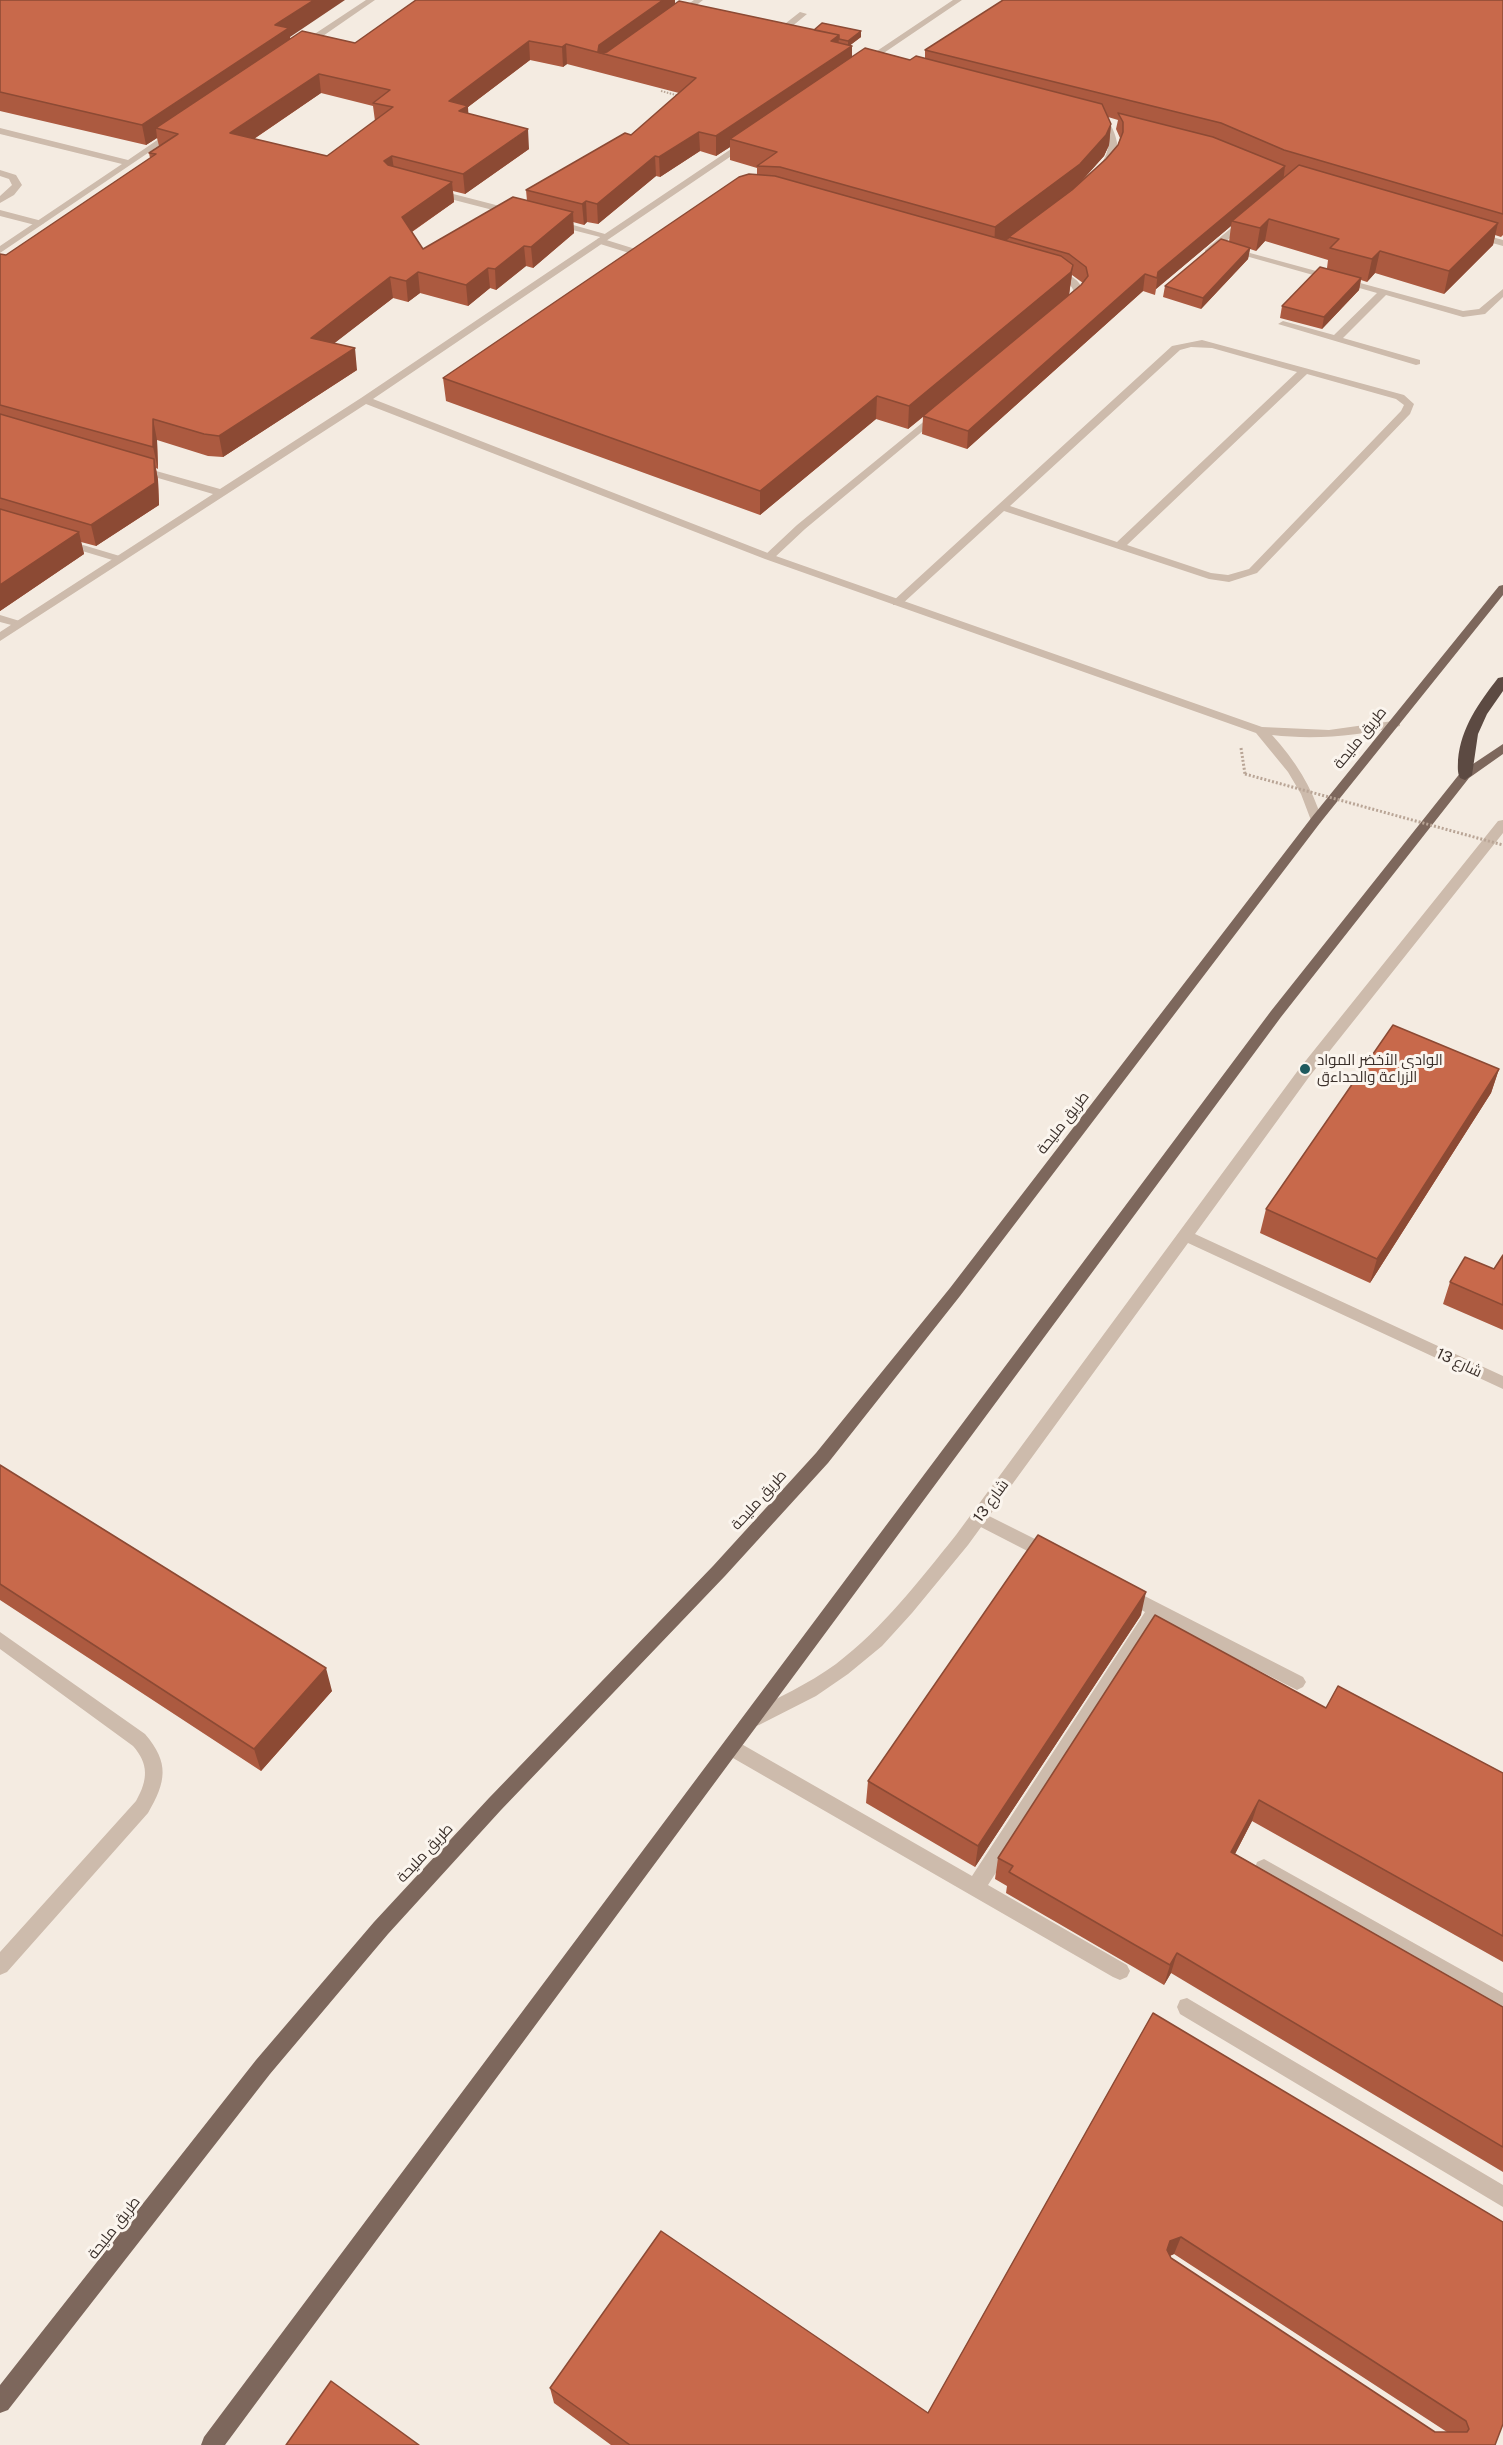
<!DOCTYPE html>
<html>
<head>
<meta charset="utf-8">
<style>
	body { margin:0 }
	canvas { display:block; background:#f4ebe1 }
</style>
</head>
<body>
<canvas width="1503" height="2445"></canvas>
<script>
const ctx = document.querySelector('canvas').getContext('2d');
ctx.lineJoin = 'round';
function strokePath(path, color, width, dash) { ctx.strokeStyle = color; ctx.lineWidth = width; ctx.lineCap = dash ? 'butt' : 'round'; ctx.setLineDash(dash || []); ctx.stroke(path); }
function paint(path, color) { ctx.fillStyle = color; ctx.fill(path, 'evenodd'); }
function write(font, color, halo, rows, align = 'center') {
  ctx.font = font + ' "Public Sans",Cairo,sans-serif'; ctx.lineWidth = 6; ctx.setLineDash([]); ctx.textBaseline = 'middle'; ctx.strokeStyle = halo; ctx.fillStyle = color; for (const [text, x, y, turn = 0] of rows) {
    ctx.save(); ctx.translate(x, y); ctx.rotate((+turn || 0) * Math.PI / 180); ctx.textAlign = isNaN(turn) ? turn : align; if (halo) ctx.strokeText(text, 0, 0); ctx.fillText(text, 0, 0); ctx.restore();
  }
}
strokePath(new Path2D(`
	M 661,91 L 680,96`), '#b9a596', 2, [1.5, 1.5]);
strokePath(new Path2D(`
	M 1241,748 L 1245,774`), '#b9a596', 3, [2, 2]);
paint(new Path2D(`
	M 694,0 L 703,0 L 680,18 L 674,18 L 674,14 Z
	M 800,12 L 807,14 L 778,38 L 772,38 L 772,34 Z
	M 1105,119 L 1108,120 C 1117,135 1125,158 1105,168 L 1100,165 C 1112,150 1109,138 1101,122 Z
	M 0,170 L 16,175 L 22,185 L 14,195 L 0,203 L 0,196 L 12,185 L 9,179 L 0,176 Z
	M 434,189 L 519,211 L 521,213 L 516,216 L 431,194 L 431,190 Z
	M 0,210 L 42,221 L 44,223 L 39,226 L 0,216 Z
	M 1242,219 L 1250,221 L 1211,254 L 1205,254 L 1205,250 Z
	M 553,221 L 559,221 L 612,236 L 604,238 L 553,225 Z
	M 1474,232 L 1503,240 L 1503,246 L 1471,237 L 1469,235 Z
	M 600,238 L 645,252 L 647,254 L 642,257 L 597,243 L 597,239 Z
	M 1228,247 L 1463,311 L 1479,309 L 1503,289 L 1503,297 L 1485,314 L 1463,317 L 1386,295 L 1343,338 L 1420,360 L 1420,364 L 1416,365 L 1278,324 L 1283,321 L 1334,335 L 1377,293 L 1228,251 Z
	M 1052,269 C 1066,273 1079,277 1084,292 L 1072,305 L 1064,303 L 1074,292 C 1070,280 1059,277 1049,274 L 1047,272 Z
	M 1202,340 L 1404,395 L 1414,404 L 1410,414 L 1257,573 L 1229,582 L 1209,579 L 1004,511 L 901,605 L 893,605 L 893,601 L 1172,346 ZM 1191,347 L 1212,348 L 1297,372 L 1117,542 L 1010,506 L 1180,350 ZM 1307,374 L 1396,399 L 1404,405 L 1401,411 L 1249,569 L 1228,575 L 1211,573 L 1127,545 Z
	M 938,410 L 943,413 L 942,415 L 805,529 L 773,559 L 765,559 L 765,555 L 797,525 Z
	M 63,539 L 123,557 L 125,559 L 119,562 L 59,544 L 57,542 Z
	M 0,615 L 23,622 L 25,624 L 19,627 L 0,622 Z
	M 979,1511 L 1055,1549 L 1057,1554 L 1055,1559 L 1049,1561 L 1043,1559 L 973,1523 L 971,1518 L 973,1513 Z
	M 1127,1587 L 1303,1677 L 1306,1682 L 1303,1687 L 1297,1690 L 1291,1687 L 1159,1619 L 988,1885 L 1127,1965 L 1130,1971 L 1127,1977 L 1120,1980 L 1113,1977 L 726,1754 L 723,1748 L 726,1742 L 732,1740 L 738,1742 L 972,1876 L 1145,1612 L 1121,1599 L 1118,1594 L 1121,1589 Z
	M 0,1632 L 145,1734 C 170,1763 166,1782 148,1813 L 7,1972 L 0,1975 L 0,1952 L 136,1801 C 148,1780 149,1764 133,1746 L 0,1649 Z
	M 1264,1859 L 1503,1993 L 1503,2012 L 1257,1874 L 1255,1868 L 1257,1862 Z
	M 1187,1998 L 1503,2185 L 1503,2207 L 1180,2014 L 1177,2007 L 1180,2000 Z`), '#cdbbac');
paint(new Path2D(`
	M 366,0 L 375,0 L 307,47 L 301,47 L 301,43 Z
	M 953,0 L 962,0 L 866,65 L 859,63 Z
	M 0,128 L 128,160 L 172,130 L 179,132 L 0,253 L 0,246 L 122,164 L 0,134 Z
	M 746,139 L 749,140 L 749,144 L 373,399 L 773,555 L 1262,727 L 1329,730 L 1400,720 L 1400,726 C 1358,736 1315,740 1272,735 C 1295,760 1312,787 1322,820 L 1320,823 L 1312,823 L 1301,794 L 1288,772 L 1256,733 L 765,559 L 366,404 L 0,641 L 0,632 L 213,494 L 134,471 L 134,467 L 142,467 L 220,489 L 361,398 Z
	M 1503,820 L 1503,833 L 1309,1077 L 1195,1234 L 1503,1376 L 1503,1389 L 1188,1243 L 968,1545 L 912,1613 L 882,1646 L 848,1674 L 816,1696 L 759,1725 L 753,1727 L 747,1725 L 744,1719 L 747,1713 C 777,1699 808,1684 836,1664 C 883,1628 919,1581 956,1535 L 1299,1069 L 1498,821 Z`), '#cdbbac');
paint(new Path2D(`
	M 1503,585 L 1503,595 L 1320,823 L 960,1296 L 828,1463 L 725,1576 L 501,1810 L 388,1934 L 270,2074 L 8,2410 L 0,2413 L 0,2385 L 256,2060 L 374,1922 L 489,1798 L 713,1566 L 816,1453 L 950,1288 L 1312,817 L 1499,586 Z
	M 1503,744 L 1503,754 L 1469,778 L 1281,1017 L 225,2445 L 201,2445 L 204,2437 L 1271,1011 L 1461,772 Z`), '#7d675c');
paint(new Path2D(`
	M 1503,677 L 1503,691 L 1487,714 L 1478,734 L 1472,775 L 1465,780 L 1460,778 C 1457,772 1458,766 1458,760 C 1461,727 1479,703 1498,678 Z`), '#5c4a42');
strokePath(new Path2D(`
	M 1245,774 L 1503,845`), '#b9a596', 3, [2, 2]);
paint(new Path2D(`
	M 0,0 L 290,37 L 290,39 L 355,43 L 416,0 L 675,0 L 675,4 L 814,30 L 861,31 L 861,37 L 850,45 L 852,57 L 910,60 L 925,58 L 925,50 L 1503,0 L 1503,235 L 1501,237 L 1495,235 L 1493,245 L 1444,294 L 1375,273 L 1367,282 L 1361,280 L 1359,290 L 1322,329 L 1280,318 L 1282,306 L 1327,268 L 1328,260 L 1265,241 L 1256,251 L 1250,249 L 1248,259 L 1201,309 L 1163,297 L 1165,286 L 1229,242 L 1231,226 L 1156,289 L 1155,295 L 1143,291 L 967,449 L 922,434 L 923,417 L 908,429 L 876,419 L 760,515 L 446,401 L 443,378 L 757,175 L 757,168 L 730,160 L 730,147 L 716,156 L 700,151 L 660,177 L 656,176 L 598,224 L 587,222 L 584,225 L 573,222 L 574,233 L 533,268 L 526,266 L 496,290 L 490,288 L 468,306 L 420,293 L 408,302 L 393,298 L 334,343 L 357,370 L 223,457 L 208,456 L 157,440 L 158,469 L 156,468 L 158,480 L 159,505 L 96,546 L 81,542 L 84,554 L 0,611 L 0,254 L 6,255 L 150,158 L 149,153 L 159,146 L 157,138 L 146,145 L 0,111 ZM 530,60 L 563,67 L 567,64 L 679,93 L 631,135 L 526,190 L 527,201 L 423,249 L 412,232 L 454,202 L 453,191 L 465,194 L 529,149 L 468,114 L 468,107 ZM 321,93 L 373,106 L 375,121 L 327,156 L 254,139 ZM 1108,117 L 1118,120 L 1116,129 L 1120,138 L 1118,145 L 1106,159 L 1078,185 L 1104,156 L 1109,145 L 1111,124 ZM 1077,186 L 1072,190 L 1029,223 ZM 1072,275 L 1083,283 L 1069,295 L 1070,288 Z
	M 1499,1069 L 1491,1093 L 1370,1283 L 1260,1233 L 1266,1209 Z
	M 1503,1255 L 1503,1330 L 1443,1304 L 1450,1282 L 1494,1269 Z
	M 0,1465 L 332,1691 L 261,1771 L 0,1600 Z
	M 1141,1615 L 975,1867 L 866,1803 L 868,1781 Z
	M 1326,1708 L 1503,1773 L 1503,1962 L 1252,1821 L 1235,1854 L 1503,2007 L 1503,2172 L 1171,1973 L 1164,1985 L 1130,1965 L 1006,1893 L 1007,1886 L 995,1879 L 998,1858 Z
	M 1153,2013 L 1495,2445 L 611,2445 L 554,2403 L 550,2388 L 928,2413 ZM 1174,2254 L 1447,2432 L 1435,2432 L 1171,2258 L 1170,2256 Z`), '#ac5a40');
paint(new Path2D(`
	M 314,0 L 345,0 L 290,37 L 291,48 L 156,128 L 157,138 L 146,145 L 142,125 L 275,25 Z
	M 663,0 L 675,0 L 675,11 L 611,56 L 598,53 L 599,45 Z
	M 861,31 L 861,37 L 848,47 L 848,41 Z
	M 839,35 L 838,54 L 831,41 Z
	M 529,41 L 530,60 L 468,107 L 469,125 L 449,101 Z
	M 566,44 L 567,64 L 563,67 L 562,47 Z
	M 852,46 L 852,65 L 730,139 L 730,147 L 716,156 L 716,136 Z
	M 319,74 L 321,93 L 233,153 L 230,133 Z
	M 1111,124 L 1109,145 L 1104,156 L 1078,185 L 994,250 L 995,227 Z
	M 528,129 L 529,149 L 465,194 L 463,174 Z
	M 699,132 L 700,151 L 660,177 L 659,157 Z
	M 392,156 L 395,176 L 384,161 Z
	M 655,156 L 656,176 L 598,224 L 597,204 Z
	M 1285,166 L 1283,183 L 1232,221 L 1231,226 L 1156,289 L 1158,272 Z
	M 452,182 L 454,202 L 404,237 L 402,217 Z
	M 586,201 L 587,222 L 584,225 L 582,204 Z
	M 573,212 L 574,233 L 533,268 L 531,247 Z
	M 1269,219 L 1265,241 L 1256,251 L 1260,228 Z
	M 1498,223 L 1493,245 L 1444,294 L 1449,271 Z
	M 524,246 L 526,266 L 496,290 L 495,269 Z
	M 1250,248 L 1248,259 L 1201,309 L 1203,298 Z
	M 1380,251 L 1375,273 L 1367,282 L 1372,259 Z
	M 1073,265 L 1069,295 L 908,429 L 909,406 Z
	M 488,268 L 490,288 L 468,306 L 466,285 Z
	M 418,272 L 420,293 L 408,302 L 406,281 Z
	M 1145,274 L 1143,291 L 967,449 L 968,431 Z
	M 390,277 L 393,298 L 314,359 L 311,338 Z
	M 1361,278 L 1359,290 L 1322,329 L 1324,317 Z
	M 355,348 L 357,370 L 223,457 L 219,436 Z
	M 877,396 L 876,419 L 760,515 L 760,491 Z
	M 153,419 L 157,440 L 158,469 L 153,447 Z
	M 154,459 L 158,480 L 159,505 L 96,546 L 91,525 Z
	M 79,532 L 84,554 L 0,611 L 0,585 Z
	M 1499,1069 L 1491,1093 L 1370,1283 L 1377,1259 Z
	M 1146,1592 L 1141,1615 L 975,1867 L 978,1846 Z
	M 326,1668 L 332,1691 L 261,1771 L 254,1749 Z
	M 1259,1800 L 1252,1821 L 1225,1873 L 1231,1852 Z
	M 1177,1953 L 1171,1973 L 1164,1985 L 1170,1965 Z
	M 1181,2237 L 1174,2254 L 1164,2258 L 1170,2241 Z`), '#8c4a34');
const building = new Path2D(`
	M 0,0 L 314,0 L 275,25 L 289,28 L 142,125 L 0,92 Z
	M 416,0 L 663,0 L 599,45 L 598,51 L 600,53 L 607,52 L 679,1 L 839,35 L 831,41 L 852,46 L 716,136 L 699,132 L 659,157 L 655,156 L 597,204 L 586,201 L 582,204 L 526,190 L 625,133 L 631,135 L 696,78 L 566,44 L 562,47 L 529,41 L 449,101 L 468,106 L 459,111 L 528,129 L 463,174 L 392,156 L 384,161 L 388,165 L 452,182 L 402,217 L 423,249 L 513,197 L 573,212 L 531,247 L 524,246 L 495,269 L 488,268 L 466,285 L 418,272 L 406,281 L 390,277 L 311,338 L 355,348 L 219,436 L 204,434 L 153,419 L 153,447 L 0,405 L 0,254 L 6,255 L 156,154 L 149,153 L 178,134 L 156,128 L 302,31 L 355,43 ZM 319,74 L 390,90 L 373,103 L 393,107 L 327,156 L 230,133 Z
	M 1003,0 L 1503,0 L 1503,214 L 1284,150 L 1221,123 L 925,50 Z
	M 822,23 L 861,31 L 848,41 L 839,39 L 839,35 L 814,30 Z
	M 865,48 L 910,60 L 916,56 L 1102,104 L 1111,124 L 1106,135 L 1080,164 L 995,227 L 780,167 L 757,166 L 777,152 L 730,139 Z
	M 1118,113 L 1213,137 L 1285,166 L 1158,272 L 1157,278 L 1145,274 L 968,431 L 923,416 L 1081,285 L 1088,276 L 1086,267 L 1069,254 L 1009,237 L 1072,190 L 1106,159 L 1118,145 L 1123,132 L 1123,122 Z
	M 1299,165 L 1498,223 L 1449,271 L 1380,251 L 1372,259 L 1330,248 L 1339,239 L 1269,219 L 1260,228 L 1232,221 Z
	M 749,174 L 775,176 L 1061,256 L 1073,265 L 1071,272 L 909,406 L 877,396 L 760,491 L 443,378 L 739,177 Z
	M 1221,239 L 1250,248 L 1203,298 L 1165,286 Z
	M 1320,267 L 1361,278 L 1324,317 L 1282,306 Z
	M 0,414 L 154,459 L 155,483 L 91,525 L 0,498 Z
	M 0,509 L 79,532 L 0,585 Z
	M 1393,1025 L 1499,1069 L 1377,1259 L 1266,1209 Z
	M 1503,1255 L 1503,1305 L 1450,1282 L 1465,1257 L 1494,1269 Z
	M 0,1465 L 326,1668 L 254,1749 L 0,1584 Z
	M 1038,1535 L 1146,1592 L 978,1846 L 868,1781 Z
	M 1155,1615 L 1326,1708 L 1338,1686 L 1503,1773 L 1503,1936 L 1259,1800 L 1231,1852 L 1503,2007 L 1503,2147 L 1177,1953 L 1170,1965 L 1135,1945 L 1009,1872 L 1013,1866 L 998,1858 Z
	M 1153,2013 L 1503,2222 L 1503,2424 L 1495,2445 L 630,2445 L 550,2388 L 661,2231 L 928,2413 ZM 1181,2237 L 1466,2421 L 1469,2429 L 1467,2432 L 1435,2432 L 1171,2258 L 1167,2250 L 1170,2241 Z
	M 331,2381 L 419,2445 L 286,2445 Z`);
paint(building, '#c8694b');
strokePath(building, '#8c4a34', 1.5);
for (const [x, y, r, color] of [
	[1305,1069,6,"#1f5a5e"]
]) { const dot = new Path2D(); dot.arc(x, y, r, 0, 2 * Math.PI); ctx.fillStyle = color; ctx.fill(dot); strokePath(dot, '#fbf5ee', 2); }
write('15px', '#3b302b', '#fbf5ee', [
	["طريق مليحة",1360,738,-51],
	["طريق مليحة",1063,1123,-52],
	["شارع 13",1459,1363,25],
	["طريق مليحة",759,1500,-48],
	["شارع 13",991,1501,-54],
	["طريق مليحة",425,1853,-47],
	["طريق مليحة",114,2228,-52]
]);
write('15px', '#3b302b', '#fbf5ee', [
	["الوادى الأخضر المواد",1317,1060],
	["الزراعة والحداءق",1317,1077]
], 'left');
</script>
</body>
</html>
